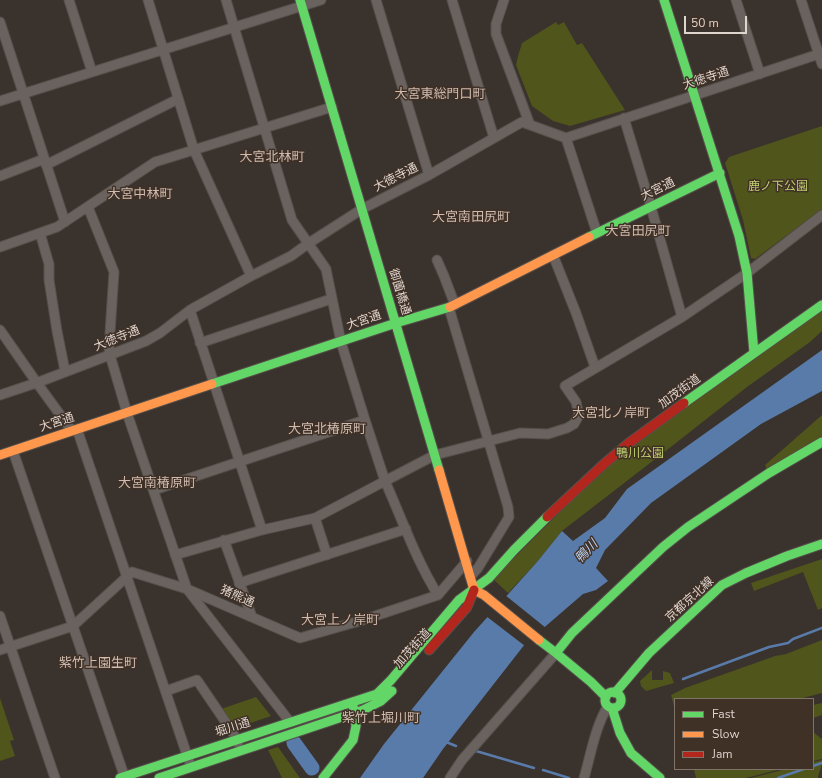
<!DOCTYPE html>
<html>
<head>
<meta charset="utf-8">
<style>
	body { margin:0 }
	#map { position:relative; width:822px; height:778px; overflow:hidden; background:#3a322d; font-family:"Nunito Sans",sans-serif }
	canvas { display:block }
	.legend { position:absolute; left:674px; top:698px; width:140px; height:72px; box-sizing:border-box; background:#403127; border:1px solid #80736a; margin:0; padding:5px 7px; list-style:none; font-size:12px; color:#dfd5cf }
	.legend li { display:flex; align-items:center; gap:8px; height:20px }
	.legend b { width:20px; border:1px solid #80736a }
	.scale { position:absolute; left:684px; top:16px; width:63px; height:18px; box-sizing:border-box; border:2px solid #dfd5cf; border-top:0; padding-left:5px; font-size:12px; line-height:14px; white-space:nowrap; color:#dfd5cf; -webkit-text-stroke:3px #403127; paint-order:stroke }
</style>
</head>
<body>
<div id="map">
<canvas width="822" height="778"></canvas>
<ul class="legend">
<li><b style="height:5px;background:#63d668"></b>Fast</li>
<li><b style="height:5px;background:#ff974d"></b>Slow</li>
<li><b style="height:5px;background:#b3261e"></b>Jam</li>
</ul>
<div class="scale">50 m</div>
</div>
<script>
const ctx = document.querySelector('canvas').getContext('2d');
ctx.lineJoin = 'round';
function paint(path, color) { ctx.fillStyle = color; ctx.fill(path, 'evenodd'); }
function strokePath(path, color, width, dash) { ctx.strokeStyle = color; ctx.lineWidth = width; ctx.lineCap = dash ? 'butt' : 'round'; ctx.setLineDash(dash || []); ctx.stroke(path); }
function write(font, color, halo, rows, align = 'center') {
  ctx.font = font + ' "Nunito Sans","Noto Sans JP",sans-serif'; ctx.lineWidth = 3; ctx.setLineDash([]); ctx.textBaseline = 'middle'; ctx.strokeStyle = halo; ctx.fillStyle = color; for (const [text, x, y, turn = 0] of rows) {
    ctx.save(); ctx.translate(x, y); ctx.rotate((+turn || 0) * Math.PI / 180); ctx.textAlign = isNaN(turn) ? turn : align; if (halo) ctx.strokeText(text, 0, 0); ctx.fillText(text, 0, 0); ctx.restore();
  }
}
paint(new Path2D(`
	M 556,22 L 558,25 L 564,22 L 577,45 L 582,43 L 625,110 L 570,126 L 553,121 L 532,106 L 516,65 L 518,56 L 522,43 Z
	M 822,126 L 822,209 L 755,259 L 751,258 L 743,220 L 725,163 L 729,157 Z
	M 822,309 L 822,331 L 810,342 L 747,387 L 676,443 L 562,531 L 537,562 L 508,593 L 493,579 L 608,464 Z
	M 822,415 L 822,437 L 767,470 L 765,465 Z
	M 822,559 L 822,608 L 818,610 L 803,572 L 754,591 L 751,583 Z
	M 822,640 L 822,693 L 799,699 L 675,699 L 675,710 L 671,695 L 685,688 L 775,656 L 786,654 Z
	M 652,670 L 652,680 L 663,680 L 663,671 L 670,673 L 674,683 L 646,691 L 641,686 L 640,681 Z
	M 256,697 L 271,716 L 236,728 L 221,709 Z
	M 0,698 L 14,740 L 10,741 L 15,756 L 0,761 Z
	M 822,703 L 822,715 L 813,718 L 813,705 Z
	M 813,732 L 822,739 L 822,759 L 813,761 Z
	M 278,747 L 300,778 L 282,778 L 268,750 Z
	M 822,760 C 822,767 819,771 818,778 L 751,778 L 786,769 L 813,769 L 813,762 Z
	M 694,769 L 781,769 L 746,778 L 696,778 Z`), '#4f551b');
paint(new Path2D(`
	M 822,350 L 822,391 L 761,424 L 651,503 L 605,550 L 596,568 L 608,581 L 596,590 L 583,594 L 525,644 L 443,749 L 423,778 L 360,778 L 384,744 L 474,632 L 537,562 L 562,531 L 573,541 L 605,518 L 627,489 Z`), '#597baa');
paint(new Path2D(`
	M 505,595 L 546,628 L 525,646 L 486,616 Z`), '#3a322d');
strokePath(new Path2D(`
	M 683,679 L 769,647 L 788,643 L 793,639 L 822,628
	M 446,742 L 456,746
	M 476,751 L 534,768
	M 813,766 L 822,763
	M 543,770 L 569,778
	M 778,778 L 804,769`), '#597baa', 2.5);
strokePath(new Path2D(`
	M 294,743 L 312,768`), '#597baa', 15);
const street = new Path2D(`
	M 69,0 L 92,72
	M 148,0 L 194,150 L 251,276
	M 376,0 L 429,175
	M 452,0 L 494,138
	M 504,0 L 496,24 L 496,34 L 530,125
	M 736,0 L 760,74
	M 801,0 L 822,64
	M 0,22 L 65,222
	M 0,101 L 321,0
	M 624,118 L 651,207 L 682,317
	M 566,138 L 597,233
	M 46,165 L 178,99
	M 0,176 L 44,159
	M 88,207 L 114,272 L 109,348 L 110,355 L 127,413 L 187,589 L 290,722
	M 40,233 L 49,264 L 49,280 L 57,331 L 65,371
	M 0,247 L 57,227 L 155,162 L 332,107
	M 553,255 L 576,313 L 595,367
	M 437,260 L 444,276 L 455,305
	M 449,308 L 508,507 L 509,517 L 478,568 L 470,577
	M 190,310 L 262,530
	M 0,330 L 37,383 L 72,431
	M 200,343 L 331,299
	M 0,395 L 39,382 L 146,341 L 160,333 L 190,310 L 251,276 L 291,256 L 309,243 L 362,209 L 429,175 L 522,122 L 566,138 L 822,53
	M 77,429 L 189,761
	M 13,451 L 125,778
	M 154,490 L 365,420
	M 315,518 L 327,555
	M 224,540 L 252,617
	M 175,555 L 262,530 L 315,518 L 385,481 L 365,420 L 341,342 L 326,269 L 292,220 L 226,0
	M 239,583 L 406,529
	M 438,595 C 416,560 402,519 385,481 L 435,455 L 520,433 L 548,434 L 567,428 L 574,424 L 579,415 L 576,402 L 565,386 L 682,317 L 747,273 L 822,215
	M 0,616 L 55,778
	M 0,650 L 73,626 L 132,572 L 187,589 L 300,638 L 363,620 L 438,595 L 467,561
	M 166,691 L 197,680 L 233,733 L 238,743
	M 450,778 L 462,760 L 556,653
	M 584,778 C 591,754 595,727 608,706`);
const fast = new Path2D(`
	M 300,0 L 439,470
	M 664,0 L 739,236 L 747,273 L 754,353
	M 589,237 L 720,173
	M 212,384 L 396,323 L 450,307
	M 684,403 L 822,305
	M 539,640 L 556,653 L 572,633 L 663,547 L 688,527 L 769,473 L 822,442
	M 556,653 L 591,682 L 606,697
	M605 700a8 8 0 1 1 16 0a8 8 0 1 1-16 0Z
	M 615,693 L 649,653 L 722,585 L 746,573 L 787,556 L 822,544
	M 612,708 L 620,733 L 631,753 L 660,778
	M 120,778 L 377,694 L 391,680 L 459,600 L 489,578 L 514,550 L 547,517
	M 159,778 L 363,710 L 381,701 L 392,691
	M 323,778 L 353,740 L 356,726 L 353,705`);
const slow = new Path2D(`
	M 450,307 L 589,237
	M 0,455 L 212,384
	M 439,470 L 474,590 L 484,595 L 539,640`);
const jam = new Path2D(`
	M 547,517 L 605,463 L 629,443 L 684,403
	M 429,650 L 467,607 L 474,590`);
strokePath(street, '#564f4a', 11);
strokePath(fast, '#564f4a', 11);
strokePath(slow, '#564f4a', 11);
strokePath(jam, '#564f4a', 11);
strokePath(street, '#69625e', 9);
strokePath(fast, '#63d668', 9);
strokePath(slow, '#ff974d', 9);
strokePath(jam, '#b3261e', 9);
write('12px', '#dfd5cf', '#403127', [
	["大徳寺通",706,79,-18],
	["大徳寺通",396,178,-27],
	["大宮通",658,190,-26],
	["御薗橋通",399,292,73],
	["大宮通",364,321,-19],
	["大徳寺通",117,339,-22],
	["加茂街道",680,392,-36],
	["大宮通",57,423,-18],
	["猪熊通",237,597,24],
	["京都京北線",690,600,-42],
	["加茂街道",413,649,-48],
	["堀川通",233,728,-18]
]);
write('12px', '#bfcd6e', '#403127', [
	["鹿ノ下公園",778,187],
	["鴨川公園",640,454]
]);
write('13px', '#cfbbaf', '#403127', [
	["大宮東総門口町",440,95],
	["大宮北林町",272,158],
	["大宮中林町",140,195],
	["大宮南田尻町",471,218],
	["大宮田尻町",638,232],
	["大宮北ノ岸町",611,414],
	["大宮北椿原町",327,430],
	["大宮南椿原町",157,484],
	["大宮上ノ岸町",340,621],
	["紫竹上園生町",98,664],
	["紫竹上堀川町",381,719]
]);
write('italic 13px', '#bcd2f0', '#403127', [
	["鴨川",587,552,-46]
]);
</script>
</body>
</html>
